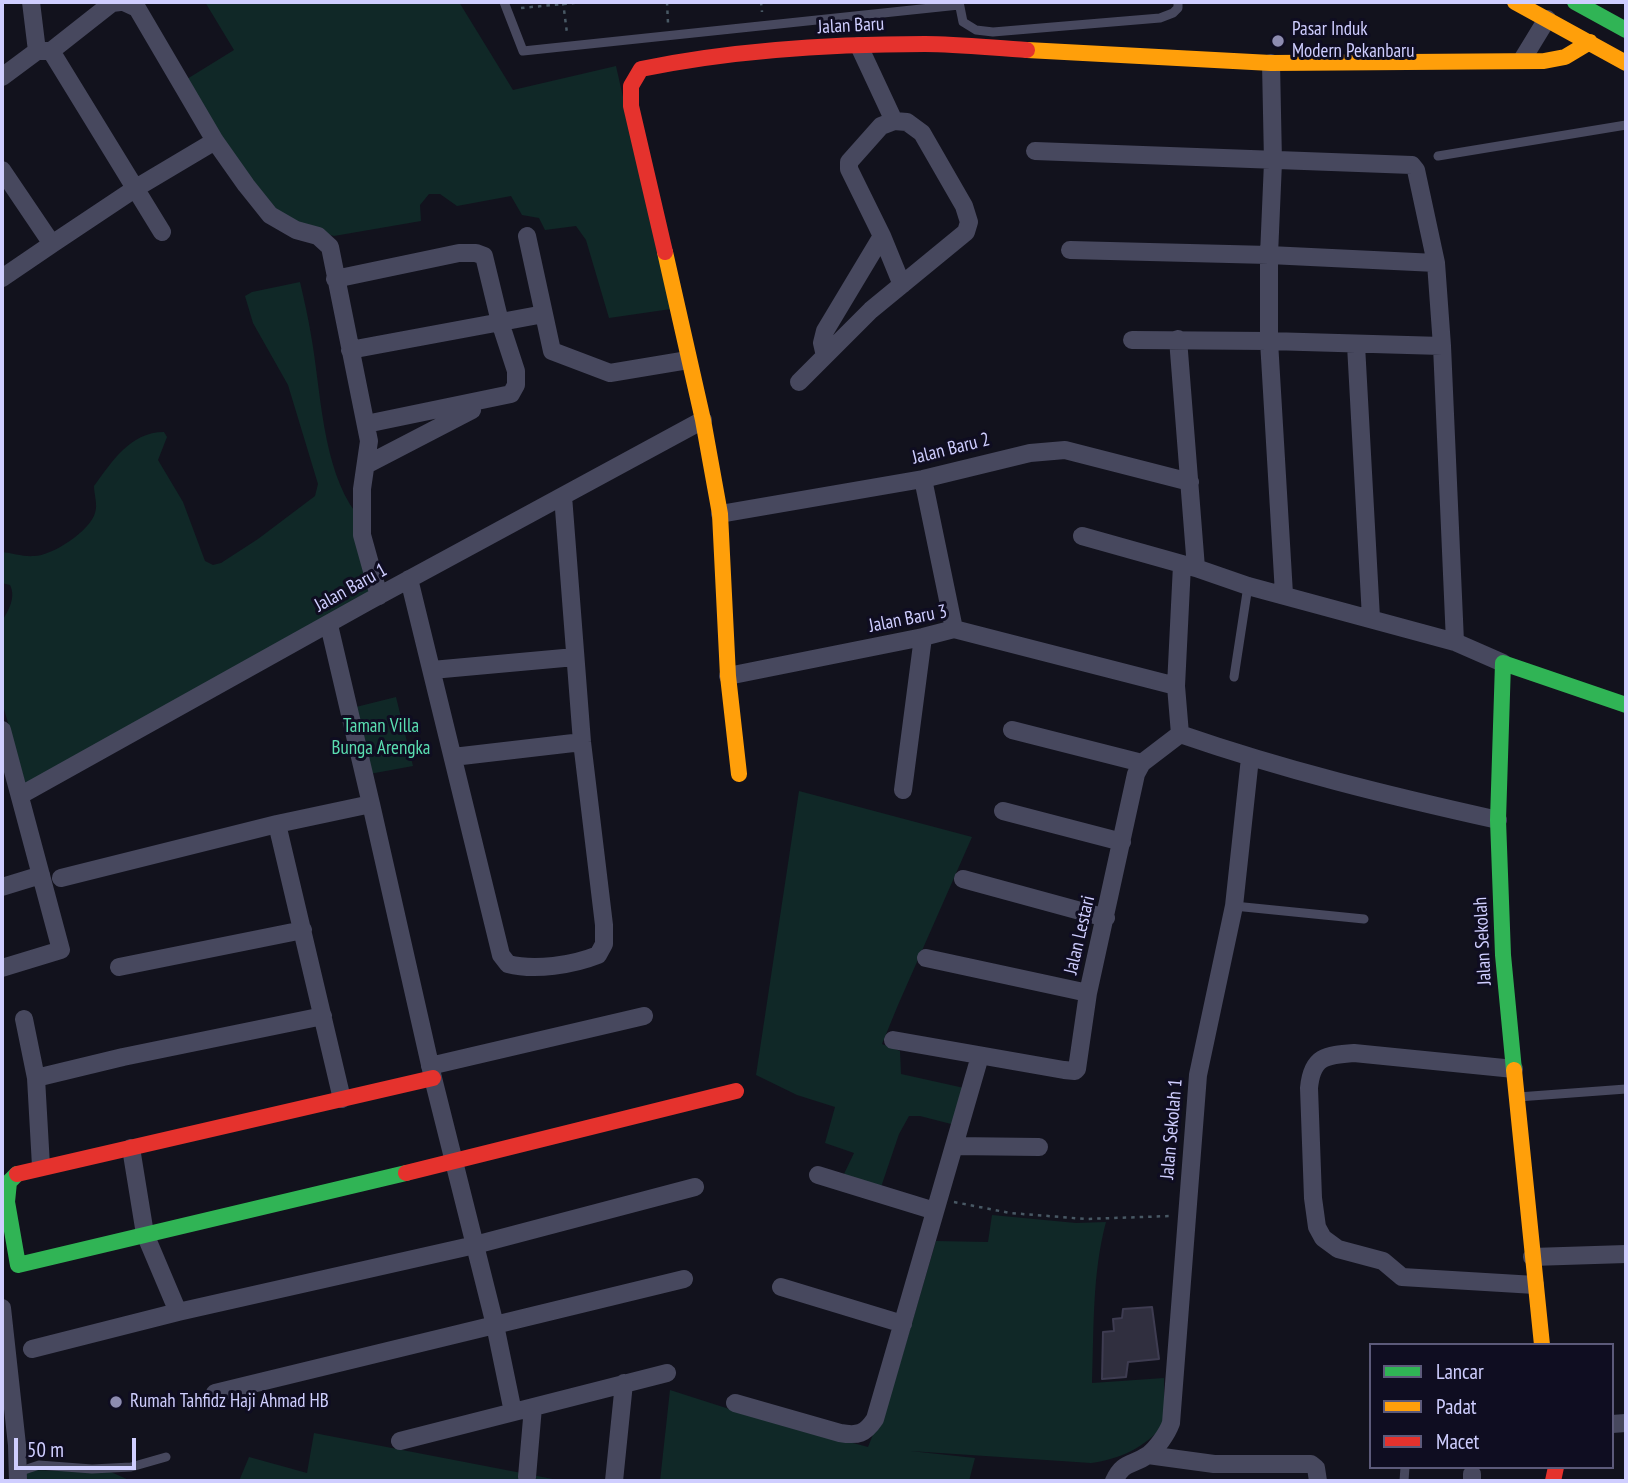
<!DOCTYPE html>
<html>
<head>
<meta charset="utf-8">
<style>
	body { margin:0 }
	#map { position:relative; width:1628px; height:1483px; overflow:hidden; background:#12121d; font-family:"PT Sans Narrow",sans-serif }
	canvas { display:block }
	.frame { position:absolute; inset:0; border:4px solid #cfceff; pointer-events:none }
	.legend { position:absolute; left:1369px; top:1343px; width:245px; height:126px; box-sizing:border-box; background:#0f0d21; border:2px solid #5c5a7a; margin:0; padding:9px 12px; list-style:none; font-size:21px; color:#cfceff }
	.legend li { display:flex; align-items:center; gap:14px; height:35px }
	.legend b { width:35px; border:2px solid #5c5a7a }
	.scale { position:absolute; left:14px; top:1438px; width:122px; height:32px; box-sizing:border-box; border:4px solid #cfceff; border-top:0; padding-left:9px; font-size:21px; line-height:24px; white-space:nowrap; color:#cfceff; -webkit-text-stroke:5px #0f0d21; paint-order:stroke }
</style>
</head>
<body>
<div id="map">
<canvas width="1628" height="1483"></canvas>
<div class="frame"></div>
<ul class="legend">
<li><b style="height:9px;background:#30b455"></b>Lancar</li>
<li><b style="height:9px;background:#ff9f0a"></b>Padat</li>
<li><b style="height:9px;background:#e5322d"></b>Macet</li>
</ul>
<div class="scale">50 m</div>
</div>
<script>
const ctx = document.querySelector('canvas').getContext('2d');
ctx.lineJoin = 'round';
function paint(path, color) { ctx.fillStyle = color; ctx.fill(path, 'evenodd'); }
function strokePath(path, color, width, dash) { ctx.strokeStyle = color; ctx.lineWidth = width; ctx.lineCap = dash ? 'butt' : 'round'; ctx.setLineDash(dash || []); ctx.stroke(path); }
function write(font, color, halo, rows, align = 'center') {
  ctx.font = font + ' "PT Sans Narrow",sans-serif'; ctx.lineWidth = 6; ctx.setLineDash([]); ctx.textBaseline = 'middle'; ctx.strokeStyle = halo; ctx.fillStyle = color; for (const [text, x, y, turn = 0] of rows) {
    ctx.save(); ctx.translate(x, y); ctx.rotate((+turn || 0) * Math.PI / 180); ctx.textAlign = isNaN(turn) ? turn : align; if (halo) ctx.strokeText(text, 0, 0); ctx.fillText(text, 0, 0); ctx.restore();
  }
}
paint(new Path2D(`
	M 205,2 L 459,2 L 513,90 L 616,66 L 671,309 L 609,318 L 586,240 L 576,226 L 545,230 L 539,218 L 522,215 L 511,196 L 457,206 L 440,194 L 429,194 L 420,205 L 421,221 L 334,236 L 297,226 L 276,213 L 234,156 L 187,79 L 234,50 Z
	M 300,282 C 304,299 308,317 311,335 C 321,390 322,468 356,513 L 372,593 L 26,786 L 2,702 L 2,621 C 9,610 16,597 10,585 L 2,583 L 2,552 C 12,553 24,557 34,556 C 52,556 90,531 95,513 C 98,505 94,494 94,486 C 112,462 130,432 164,432 L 167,437 L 158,460 L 183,502 L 205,561 L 213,565 L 221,563 L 258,539 L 315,496 L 318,484 L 288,385 L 253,323 L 245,296 L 252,292 Z
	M 396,697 L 413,766 L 364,775 L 348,709 Z
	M 799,791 L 972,837 L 898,1005 L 882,1044 L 900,1051 L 901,1074 L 964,1088 L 955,1125 L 920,1116 L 909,1116 L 899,1134 L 880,1190 L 844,1174 L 854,1153 L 825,1143 L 835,1107 L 797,1095 L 756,1075 Z
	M 992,1215 L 1076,1223 L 1106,1222 C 1092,1274 1094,1330 1092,1383 L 1164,1378 L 1164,1424 C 1145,1448 1120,1459 1091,1463 L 910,1451 L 975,1458 L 969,1481 L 660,1481 L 670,1390 L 748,1415 L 868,1447 L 895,1380 L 936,1241 L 988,1242 Z
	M 314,1433 L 563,1481 L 239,1481 L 249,1457 L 307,1473 Z
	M 30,1470 L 111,1472 L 131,1481 L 24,1481 L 24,1476 Z`), '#102827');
const building = new Path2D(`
	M 1152,1307 L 1159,1359 L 1128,1362 L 1126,1377 L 1102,1379 L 1103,1332 L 1114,1331 L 1113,1319 L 1122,1318 L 1123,1309 Z`);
paint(building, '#302f3f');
strokePath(building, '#3e3c51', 2);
strokePath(new Path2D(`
	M 563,2 L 567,33
	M 667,2 L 668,23
	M 761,2 L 762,12
	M 521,8 L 584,2
	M 954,1202 L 1010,1213 L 1086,1219 L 1170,1216`), '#485864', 2.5, [3.5, 5]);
strokePath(new Path2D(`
	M 504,2 L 523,51 L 959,5
	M 959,2 L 963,22 L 976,30 L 993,32 L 1160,18 L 1173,13 L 1178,8 L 1178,2
	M 1438,156 L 1626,125
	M 1234,677 L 1248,586
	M 1234,906 L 1364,919
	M 1518,1097 L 1626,1089
	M 18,1472 L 39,1465 L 92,1469 L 131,1467 L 166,1457
	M 1404,1481 L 1405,1467`), '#47485e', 9);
strokePath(new Path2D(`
	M 31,2 L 37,51
	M 124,2 L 137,8 L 215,141 L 246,185 L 270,215 L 296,230 L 318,236 L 330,247 L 369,441 L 362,489 L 362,535 L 379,596
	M 37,51 L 51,51 L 112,3 L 120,2
	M 51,51 L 162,232
	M 1522,60 L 1547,19
	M 1271,63 L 1273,162 L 1269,255 L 1269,341 L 1284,594
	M 2,77 L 37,51
	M 1035,151 L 1412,165 L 1416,170 L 1436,263 L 1442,346
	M 2,170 L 52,244 L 136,188 L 215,141
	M 527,236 L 552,351 L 610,373 L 688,360
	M 882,236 L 902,285
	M 1070,250 L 1269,255 L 1436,263
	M 2,278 L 52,244
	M 335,279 L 459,253 L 476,253 L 484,256 L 500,322 L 516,371 L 516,385 L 511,394 L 366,424
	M 1178,339 L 1196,568
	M 1132,340 L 1269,341 L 1442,346 L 1455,642
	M 1356,345 L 1371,618
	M 350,350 L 544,314
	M 825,356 L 822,343 L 825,331 L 882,236 L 849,169 L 849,162 L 881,126 L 894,121 L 859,46
	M 799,382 L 871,310 L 966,232 L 969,222 L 964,206 L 922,133 L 907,122 L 894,121
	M 366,465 L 472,410
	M 923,479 L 954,629
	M 720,514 L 923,479 L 1030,453 L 1065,450 L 1190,482
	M 1082,536 L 1196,568 L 1248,586 L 1455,642 L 1503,663
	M 1182,565 L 1176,686 L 1180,734 C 1284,770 1390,796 1498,820
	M 409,579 L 501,955 L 508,964 C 535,971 573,965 598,955 L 604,944 L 604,925 L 582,742 L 563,496
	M 329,625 L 371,804
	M 432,670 L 575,657
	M 728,676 L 923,637 L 954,629 L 1176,686
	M 2,730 L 61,950 L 2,968
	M 1012,730 L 1142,763
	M 453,757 L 582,742
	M 903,790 L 923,637
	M 21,795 L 369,601 L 703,420
	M 1003,811 L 1122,842
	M 277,824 L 342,1099
	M 61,878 L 277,824 L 371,804 L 433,1078 L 495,1325 L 513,1412
	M 963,879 L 1106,918
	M 2,887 L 41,875
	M 926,958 L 1088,993
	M 119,967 L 303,930
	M 24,1019 L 36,1078 L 41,1166
	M 893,1040 L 1064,1070 L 1075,1071 L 1077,1069 L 1088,993 L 1136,774 L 1142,763 L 1180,734
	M 430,1066 L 644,1016
	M 1514,1069 L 1354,1053 C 1326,1055 1312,1056 1309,1088 L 1313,1198 L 1317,1227 L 1323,1238 L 1338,1249 L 1383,1261 L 1402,1277 L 1535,1285
	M 36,1078 L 123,1057 L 323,1016
	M 954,1146 L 1039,1147
	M 131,1148 L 145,1234 L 178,1312 L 475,1245 L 695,1187
	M 818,1175 L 935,1211
	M 1532,1257 L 1626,1254
	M 781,1287 L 903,1324
	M 2,1308 L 17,1445 L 18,1481
	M 32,1349 L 178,1312
	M 215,1393 L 684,1279
	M 735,1403 L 840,1433 C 858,1436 865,1434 875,1419 L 980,1056
	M 1612,1424 L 1626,1423
	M 400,1441 L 667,1373
	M 1148,1455 L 1214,1464 L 1311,1464 L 1316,1468 L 1318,1481
	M 527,1477 L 533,1407
	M 614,1481 L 624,1383
	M 1114,1481 C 1123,1461 1132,1466 1148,1455 C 1157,1448 1167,1434 1171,1423 L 1198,1075 L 1234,906 L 1250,758
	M 1472,1481 L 1472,1474`), '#47485e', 18);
strokePath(new Path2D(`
	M 1575,2 L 1626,30
	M 1514,1070 L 1503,955 L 1498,820 L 1503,663 L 1626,705
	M 17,1174 L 9,1182 L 7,1202 L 18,1265 L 406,1173`), '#30b455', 16);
strokePath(new Path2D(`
	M 1515,2 L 1626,63
	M 1027,50 L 1271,63 L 1544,61 L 1565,57 L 1590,42
	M 665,252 L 703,420 L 720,514 L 728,676 L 739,774
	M 1514,1070 L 1542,1345`), '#ff9f0a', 16);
strokePath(new Path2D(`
	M 665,252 L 631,106 L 631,86 L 641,69 C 733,50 831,44 925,44 C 958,44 993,48 1027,50
	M 406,1173 L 736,1091
	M 17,1174 L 433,1078
	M 1553,1481 L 1556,1467`), '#e5322d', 16);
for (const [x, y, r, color] of [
	[1278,41,7,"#8d8cb0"],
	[116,1402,7,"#8d8cb0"]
]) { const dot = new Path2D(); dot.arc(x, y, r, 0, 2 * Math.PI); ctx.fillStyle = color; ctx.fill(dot); strokePath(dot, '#0f0d21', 2.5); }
write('19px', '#cfceff', '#0f0d21', [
	["Jalan Baru",851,26,-3],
	["Jalan Baru 2",951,449,-14],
	["Jalan Baru 1",351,588,-29],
	["Jalan Baru 3",908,619,-11],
	["Jalan Lestari",1080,935,-77],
	["Jalan Sekolah",1483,941,-93],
	["Jalan Sekolah 1",1172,1129,-85]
]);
write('19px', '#cfceff', '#0f0d21', [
	["Pasar Induk",1292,30],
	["Modern Pekanbaru",1292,52],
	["Rumah Tahfidz Haji Ahmad HB",130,1402]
], 'left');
write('19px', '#5adeb1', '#0f0d21', [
	["Taman Villa",381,727],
	["Bunga Arengka",381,749]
]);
</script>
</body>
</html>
